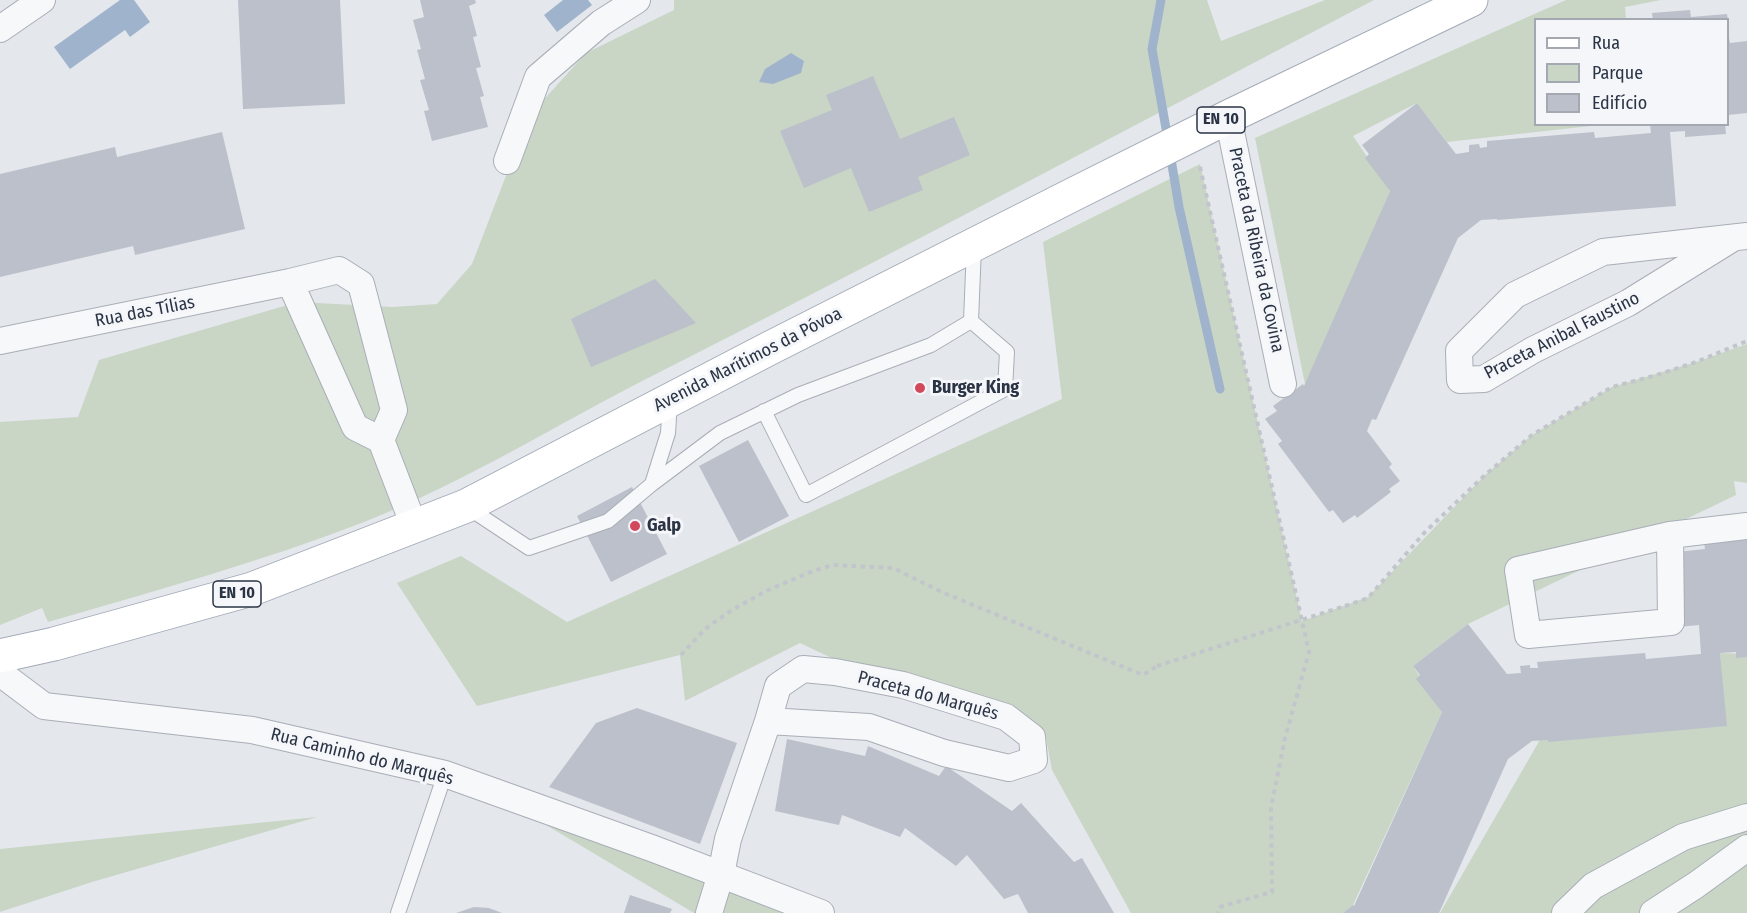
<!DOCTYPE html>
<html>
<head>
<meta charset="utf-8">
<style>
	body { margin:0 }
	#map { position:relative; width:1747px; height:913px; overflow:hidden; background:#e4e7ec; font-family:"Fira Sans Condensed",sans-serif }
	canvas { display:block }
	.legend { position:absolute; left:1534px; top:18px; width:195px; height:108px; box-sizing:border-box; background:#f4f6f9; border:2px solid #a4a8b1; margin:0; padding:8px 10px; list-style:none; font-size:18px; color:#2b3445 }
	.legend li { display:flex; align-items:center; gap:12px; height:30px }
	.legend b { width:30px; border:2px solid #a4a8b1 }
</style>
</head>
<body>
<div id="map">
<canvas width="1747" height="913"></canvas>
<ul class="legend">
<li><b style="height:8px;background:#fff"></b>Rua</li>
<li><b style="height:16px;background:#c9d6c5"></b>Parque</li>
<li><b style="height:16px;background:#bbc0ca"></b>Edifício</li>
</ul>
</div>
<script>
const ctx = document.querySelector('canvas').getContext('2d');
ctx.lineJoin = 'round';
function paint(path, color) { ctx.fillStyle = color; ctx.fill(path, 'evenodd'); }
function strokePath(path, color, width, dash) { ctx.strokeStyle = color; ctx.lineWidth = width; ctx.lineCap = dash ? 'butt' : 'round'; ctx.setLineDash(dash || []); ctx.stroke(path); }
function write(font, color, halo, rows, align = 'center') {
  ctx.font = font + ' "Fira Sans Condensed",sans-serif'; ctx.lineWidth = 6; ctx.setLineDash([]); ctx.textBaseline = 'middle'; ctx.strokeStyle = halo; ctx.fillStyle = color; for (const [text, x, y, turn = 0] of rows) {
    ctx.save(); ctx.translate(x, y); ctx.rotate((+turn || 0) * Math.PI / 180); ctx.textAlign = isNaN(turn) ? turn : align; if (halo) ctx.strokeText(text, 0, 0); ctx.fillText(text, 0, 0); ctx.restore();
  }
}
paint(new Path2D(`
	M 674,0 L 1207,0 L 1221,41 L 1325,0 L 1374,0 C 1134,125 895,253 654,375 C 557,424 466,482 364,522 C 261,562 154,591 48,622 L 42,608 L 0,625 L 0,422 L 78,417 L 99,360 L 298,302 L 393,307 L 437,304 L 472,264 L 529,116 L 586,53 L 674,10 Z
	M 1566,0 L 1661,0 L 1625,7 L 1626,19 L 1536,20 L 1536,124 L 1599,125 L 1447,142 L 1417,103 L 1353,136 L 1390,191 L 1306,389 L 1255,138 Z
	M 1200,164 L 1302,621 L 1368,597 L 1484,476 L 1532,435 L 1612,387 L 1696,362 L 1747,344 L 1747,483 L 1734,481 L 1736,495 L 1468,624 L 1413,666 L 1442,712 L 1353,905 L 1343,913 L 1131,913 L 1052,770 L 1046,738 L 1010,707 L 838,661 L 800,643 L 685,701 L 680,655 L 477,706 L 397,583 L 461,556 L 567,622 L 1062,399 L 1043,242 Z
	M 1720,653 L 1747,654 L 1747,913 L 1440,913 L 1545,731 L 1726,726 Z
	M 489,791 L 815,913 L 694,913 Z
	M 317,817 L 92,882 L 0,912 L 0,849 Z`), '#c9d6c5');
paint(new Path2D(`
	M 120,0 L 134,0 L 150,22 L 130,37 L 125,30 L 70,69 L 54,47 Z
	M 563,0 L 588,0 L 592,5 L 557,32 L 544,15 Z
	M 791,53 L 804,61 L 801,73 L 773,84 L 759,82 L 765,69 Z`), '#9fb4cc');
strokePath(new Path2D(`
	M 1161,0 L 1152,49 L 1168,140
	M 1170,153 L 1179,207 L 1220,389`), '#9fb4cc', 9);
paint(new Path2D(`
	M 238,0 L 340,0 L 345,104 L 243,109 Z
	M 420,0 L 475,0 L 476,3 L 469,6 L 477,36 L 473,37 L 481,67 L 476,68 L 484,96 L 480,97 L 488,127 L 432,141 L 424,111 L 429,110 L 420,80 L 425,79 L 417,50 L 421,49 L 413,20 L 424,17 Z
	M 1690,10 L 1691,17 L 1727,14 L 1728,20 L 1653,20 L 1652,13 Z
	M 1728,38 L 1729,38 L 1730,43 L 1747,41 L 1747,113 L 1728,115 Z
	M 873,76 L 900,139 L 954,117 L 970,155 L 918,177 L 923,190 L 869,212 L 851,168 L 804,188 L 780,131 L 832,110 L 826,95 Z
	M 1417,103 L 1456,154 L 1469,152 L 1469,145 L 1479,144 L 1480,148 L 1487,147 L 1487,141 L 1594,132 L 1595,138 L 1651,133 L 1650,124 L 1725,124 L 1726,134 L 1685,137 L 1685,131 L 1670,132 L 1676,206 L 1497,220 L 1497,219 L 1481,220 L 1458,238 L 1376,420 L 1372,419 L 1367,431 L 1392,464 L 1389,467 L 1400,481 L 1389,489 L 1391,492 L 1357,518 L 1355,515 L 1343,523 L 1333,510 L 1329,512 L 1278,444 L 1282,441 L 1265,419 L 1277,411 L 1273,406 L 1303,384 L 1304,386 L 1390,191 L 1365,158 L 1369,154 L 1362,145 Z
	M 222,132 L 245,229 L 135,255 L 133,246 L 0,277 L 0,174 L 115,147 L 117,157 Z
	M 655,279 L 696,323 L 591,367 L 571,319 Z
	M 748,440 L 789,516 L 739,542 L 699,466 Z
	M 632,487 L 667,554 L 611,582 L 577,516 Z
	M 1703,534 L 1747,537 L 1747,657 L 1736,658 L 1736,652 L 1720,653 L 1727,726 L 1548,742 L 1548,740 L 1532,741 L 1508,759 L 1439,913 L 1343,913 L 1353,905 L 1354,906 L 1442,712 L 1416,679 L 1420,675 L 1413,666 L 1468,624 L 1507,674 L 1521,673 L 1520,666 L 1530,665 L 1530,668 L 1538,668 L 1537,662 L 1645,653 L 1646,659 L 1701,654 L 1699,625 L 1678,627 L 1677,552 L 1705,549 Z
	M 637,708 L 737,743 L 700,844 L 549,787 L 596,723 Z
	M 787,739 L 865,756 L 868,746 L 939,776 L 946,766 L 1012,811 L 1021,803 L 1074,862 L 1082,858 L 1114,913 L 1028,913 L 1018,894 L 1004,899 L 967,855 L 956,866 L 905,828 L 900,837 L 842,815 L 839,825 L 775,811 Z
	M 630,895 L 672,909 L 670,913 L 624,913 Z
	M 474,907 L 489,908 L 502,913 L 456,913 Z`), '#bbc0ca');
const lane = new Path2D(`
	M 764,411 L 806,495 L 1005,389 L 1007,352 L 971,321
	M 652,484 L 668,433 L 670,402
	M 467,507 L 529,548 L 608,521 L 652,484 L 720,433 L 798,395 L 931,345 L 971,321 L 974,247
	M 398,913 L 445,774`);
const street = new Path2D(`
	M 0,29 L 42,0
	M 1228,117 L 1283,384
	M 507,161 L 538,77 L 601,23 L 637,0
	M 1733,238 L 1628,303 L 1533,350 L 1484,379 L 1460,380 L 1459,351 L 1515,295 L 1603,252 L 1747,236
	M 290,282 L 355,427 L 381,440 L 414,526
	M 0,341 L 290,282 L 339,270 L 361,284 L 394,410 L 381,440
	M 1670,535 L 1671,622 L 1528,635 L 1518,570 L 1670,535 L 1747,526
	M 0,673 L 44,706 L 252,730 L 445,774 L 654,849 L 821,913
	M 709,913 L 721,874 L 728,839 L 768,721 L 869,727 L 944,753 L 1009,768 L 1034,760 L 1032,737 L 1006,717 L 903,685 L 835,672 L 803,669 L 778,686 L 768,721
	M 1565,913 L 1593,886 L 1683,837 L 1747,817
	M 1653,913 L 1696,885 L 1747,848`);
const primary = new Path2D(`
	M 0,656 L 54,644 L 252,589 L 466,506 L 770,348 L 1074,194 L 1228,117 L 1471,0`);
strokePath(lane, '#a9aeb7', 16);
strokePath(street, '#a9aeb7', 28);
strokePath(primary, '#a3abb8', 35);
strokePath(new Path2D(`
	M 1200,167 L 1309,652 L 1285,738 L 1271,808 L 1272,892 L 1220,907 L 1218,913
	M 1345,606 L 1368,598 L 1425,532 L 1484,476 L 1532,435 L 1612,387 L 1657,375 L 1696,362 L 1747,341
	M 681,655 L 705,629 L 732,610 L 766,591 L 808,573 L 832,565 L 893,568 L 944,593 L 1143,675 L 1157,666`), '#c2c5cb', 4, [4.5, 4.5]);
strokePath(lane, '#f7f8fa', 14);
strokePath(street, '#f7f8fa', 26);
strokePath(primary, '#fff', 33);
strokePath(new Path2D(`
	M 1157,666 L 1345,606`), '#c2c5cb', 4, [4.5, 4.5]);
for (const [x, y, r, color] of [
	[920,388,6,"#d1495b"],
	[635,526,6,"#d1495b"]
]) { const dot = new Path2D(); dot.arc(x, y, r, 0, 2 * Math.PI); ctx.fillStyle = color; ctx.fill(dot); strokePath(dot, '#f4f6f9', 2); }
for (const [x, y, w] of [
	[1221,120,48],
	[237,594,48]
]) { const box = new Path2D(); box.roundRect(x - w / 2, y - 13, w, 26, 4.5); ctx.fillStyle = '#f4f6f9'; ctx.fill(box); strokePath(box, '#2b3445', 1.5); }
write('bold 16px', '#2b3445', null, [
	["EN 10",1221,120],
	["EN 10",237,594]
]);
write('18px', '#2b3445', '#f4f6f9', [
	["Praceta da Ribeira da Covina",1256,250,78],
	["Rua das Tílias",145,312,-11],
	["Praceta Anibal Faustino",1562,336,-27],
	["Avenida Marítimos da Póvoa",748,360,-27],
	["Praceta do Marquês",928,696,15],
	["Rua Caminho do Marquês",362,757,14]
]);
write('bold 18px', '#2b3445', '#f4f6f9', [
	["Burger King",932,388],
	["Galp",647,526]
], 'left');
</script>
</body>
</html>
